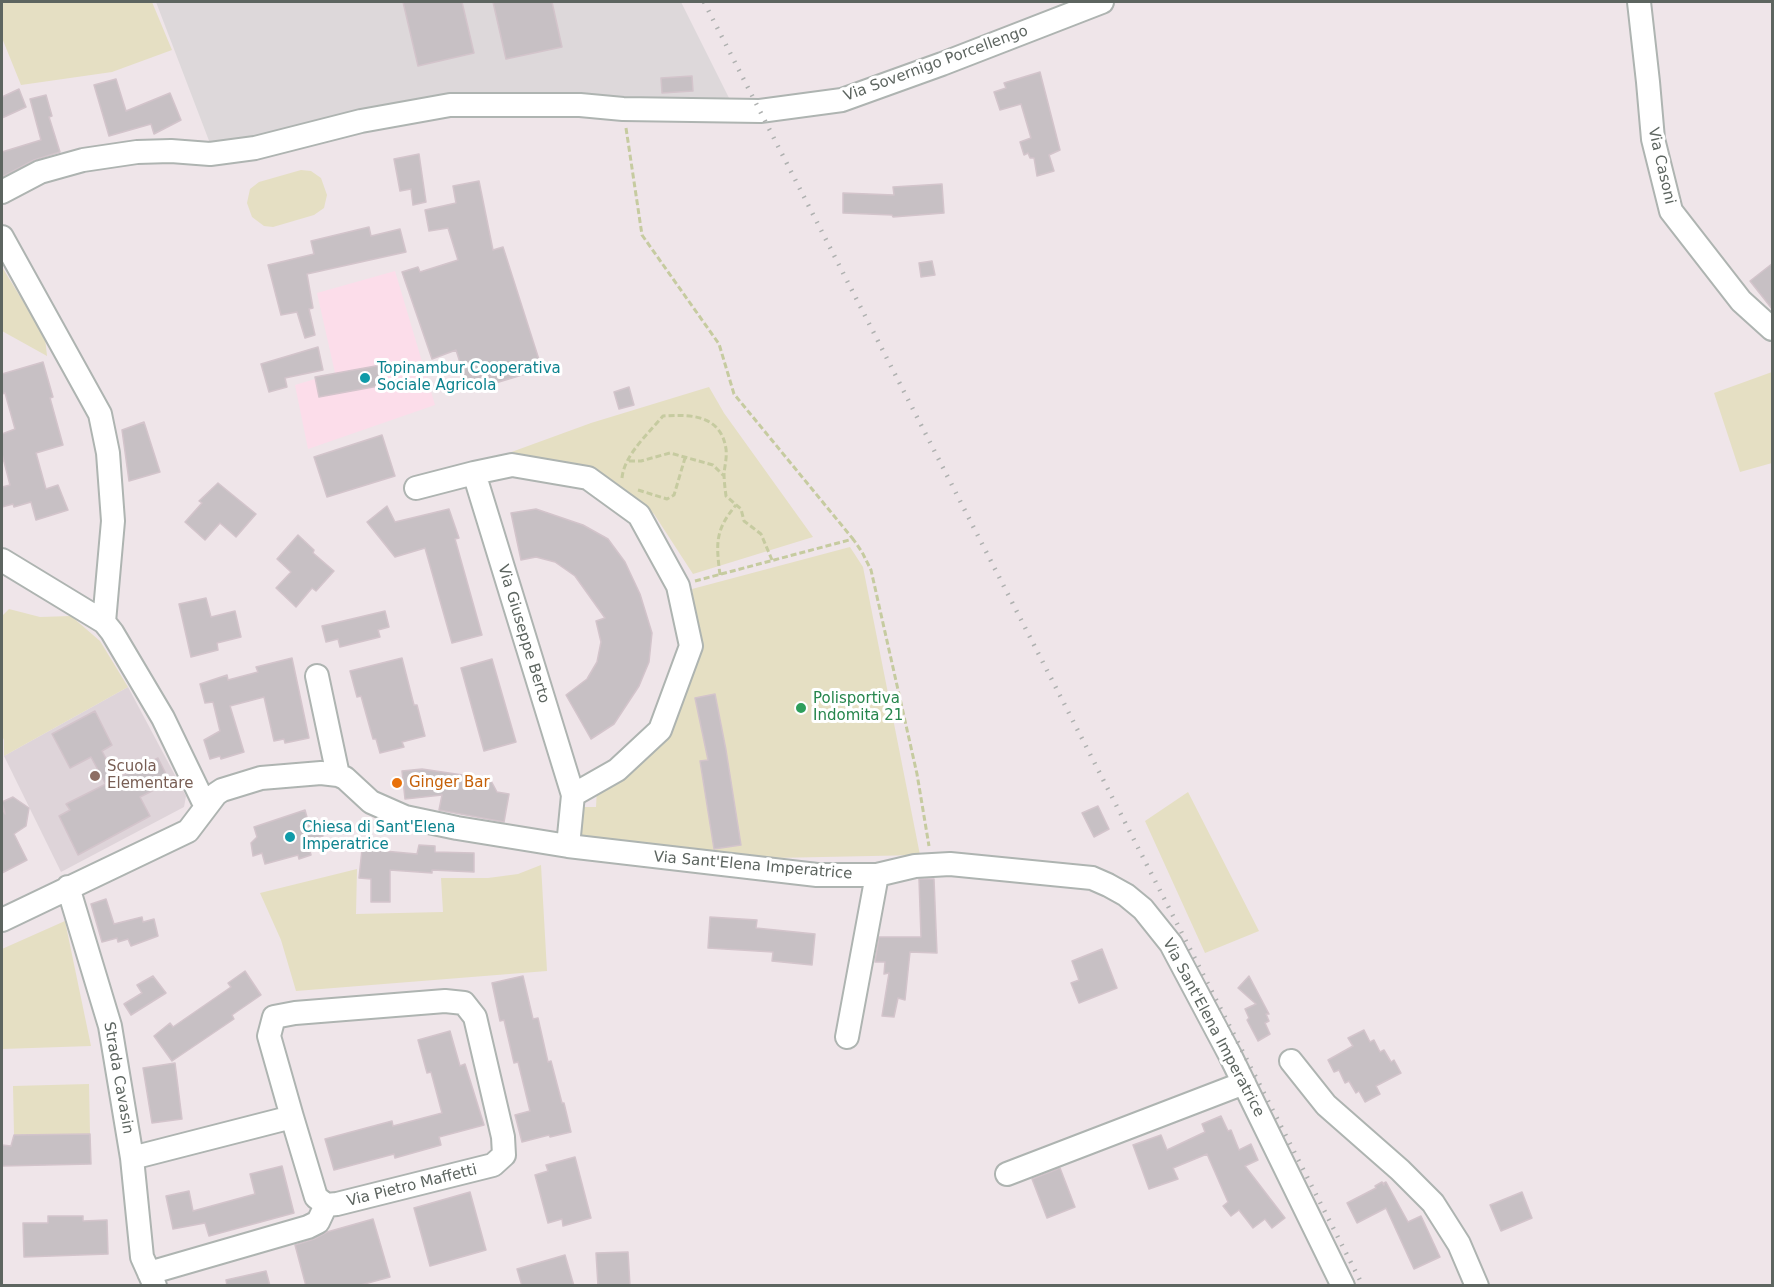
<!DOCTYPE html>
<html>
<head>
<meta charset="utf-8">
<style>
	body { margin:0 }
	#map { position:relative; width:1774px; height:1287px; overflow:hidden; background:#efe5e9; font-family:"DejaVu Sans",sans-serif }
	canvas { display:block }
	.frame { position:absolute; inset:0; border:3px solid #5d6560; pointer-events:none }
</style>
</head>
<body>
<div id="map">
<canvas width="1774" height="1287"></canvas>
<div class="frame"></div>
</div>
<script>
const ctx = document.querySelector('canvas').getContext('2d');
ctx.lineJoin = 'round';
function paint(path, color) { ctx.fillStyle = color; ctx.fill(path, 'evenodd'); }
function strokePath(path, color, width, dash) { ctx.strokeStyle = color; ctx.lineWidth = width; ctx.lineCap = dash ? 'butt' : 'round'; ctx.setLineDash(dash || []); ctx.stroke(path); }
function write(font, color, halo, rows, align = 'center') {
  ctx.font = font + ' "DejaVu Sans",sans-serif'; ctx.lineWidth = 6; ctx.setLineDash([]); ctx.textBaseline = 'middle'; ctx.strokeStyle = halo; ctx.fillStyle = color; for (const [text, x, y, turn = 0] of rows) {
    ctx.save(); ctx.translate(x, y); ctx.rotate((+turn || 0) * Math.PI / 180); ctx.textAlign = isNaN(turn) ? turn : align; if (halo) ctx.strokeText(text, 0, 0); ctx.fillText(text, 0, 0); ctx.restore();
  }
}
paint(new Path2D(`
	M 395,271 L 435,405 L 308,449 L 295,385 L 335,373 L 317,293 Z`), '#fcddea');
paint(new Path2D(`
	M 156,2 L 681,2 L 731,102 L 486,97 L 211,146 Z`), '#ddd8da');
paint(new Path2D(`
	M 128,687 L 186,796 L 184,807 L 61,872 L 4,756 Z`), '#ded4d9');
paint(new Path2D(`
	M 2,2 L 152,2 L 172,50 L 112,72 L 21,85 L 2,38 Z
	M 301,170 L 311,171 L 321,178 L 327,195 L 324,208 L 314,215 L 273,227 L 264,226 L 252,217 L 247,203 L 250,189 L 259,182 Z
	M 2,267 L 45,337 L 47,356 L 2,331 Z
	M 1772,372 L 1772,463 L 1740,472 L 1714,393 Z
	M 709,387 L 724,413 L 813,537 L 693,574 L 654,514 L 582,467 L 506,454 L 591,423 Z
	M 850,547 L 863,567 L 920,855 L 774,858 L 577,838 L 578,807 L 596,807 L 597,789 L 622,775 L 701,650 L 692,589 Z
	M 9,609 L 40,617 L 71,616 L 100,641 L 128,687 L 4,756 L 4,740 L 2,736 L 2,616 Z
	M 1188,792 L 1259,931 L 1205,953 L 1145,821 Z
	M 541,865 L 547,971 L 296,991 L 281,940 L 260,893 L 357,869 L 356,914 L 443,912 L 441,878 L 488,878 L 518,874 Z
	M 65,921 L 91,1046 L 2,1049 L 2,949 Z
	M 89,1084 L 90,1134 L 14,1135 L 13,1086 Z`), '#e5dfc3');
const building = new Path2D(`
	M 403,2 L 462,2 L 474,53 L 418,66 Z
	M 493,2 L 552,2 L 562,47 L 506,59 Z
	M 1040,72 L 1060,150 L 1049,155 L 1054,171 L 1037,176 L 1034,158 L 1030,158 L 1028,153 L 1024,155 L 1020,142 L 1031,138 L 1021,104 L 1000,110 L 994,92 L 1006,88 L 1004,83 Z
	M 692,76 L 693,91 L 662,93 L 661,78 Z
	M 116,79 L 126,111 L 170,93 L 181,120 L 154,134 L 151,124 L 109,136 L 94,85 Z
	M 19,89 L 26,107 L 2,118 L 2,97 Z
	M 46,95 L 52,116 L 49,117 L 60,152 L 34,160 L 2,177 L 2,152 L 41,140 L 30,99 Z
	M 419,154 L 426,202 L 413,205 L 411,189 L 400,191 L 394,159 Z
	M 479,181 L 493,250 L 503,247 L 542,369 L 469,391 L 456,350 L 432,359 L 402,272 L 418,267 L 420,272 L 458,260 L 448,228 L 429,231 L 425,210 L 456,203 L 453,186 Z
	M 942,184 L 944,213 L 893,217 L 892,215 L 843,213 L 843,193 L 894,195 L 893,187 Z
	M 369,227 L 371,236 L 400,229 L 406,252 L 307,274 L 313,308 L 309,309 L 315,335 L 305,338 L 297,312 L 281,315 L 268,265 L 314,254 L 311,241 Z
	M 932,261 L 935,275 L 921,277 L 919,263 Z
	M 1773,263 L 1773,310 L 1750,281 Z
	M 318,347 L 323,370 L 285,378 L 287,387 L 269,392 L 261,364 Z
	M 43,362 L 53,397 L 50,398 L 63,445 L 36,453 L 46,489 L 58,485 L 68,510 L 36,520 L 31,502 L 14,507 L 13,504 L 2,507 L 2,487 L 10,485 L 2,454 L 2,434 L 15,429 L 5,393 L 2,394 L 2,374 Z
	M 381,365 L 384,385 L 319,397 L 315,377 Z
	M 629,387 L 634,405 L 619,409 L 614,392 Z
	M 144,422 L 160,472 L 129,481 L 122,430 Z
	M 382,435 L 395,476 L 327,497 L 314,457 Z
	M 218,483 L 256,514 L 236,537 L 220,523 L 205,540 L 185,522 L 202,503 L 199,501 Z
	M 387,506 L 395,522 L 449,509 L 459,538 L 455,539 L 482,635 L 452,643 L 425,548 L 395,557 L 367,522 Z
	M 536,509 L 583,525 L 608,539 L 625,562 L 640,594 L 652,633 L 649,662 L 639,686 L 614,724 L 591,739 L 566,695 L 587,679 L 597,662 L 601,642 L 596,621 L 605,618 L 575,576 L 555,562 L 536,557 L 521,560 L 511,513 Z
	M 298,535 L 314,550 L 313,553 L 334,571 L 316,591 L 312,588 L 296,607 L 276,588 L 291,572 L 277,559 Z
	M 206,598 L 211,617 L 235,611 L 241,637 L 217,643 L 218,650 L 191,657 L 179,604 Z
	M 385,611 L 389,627 L 378,630 L 380,637 L 340,647 L 338,639 L 326,642 L 322,626 Z
	M 292,658 L 309,738 L 285,743 L 284,739 L 274,741 L 264,697 L 230,706 L 244,752 L 221,759 L 220,756 L 210,759 L 204,740 L 220,731 L 213,702 L 205,703 L 200,684 L 227,675 L 228,680 L 258,672 L 256,667 Z
	M 402,658 L 414,705 L 417,705 L 425,736 L 402,742 L 404,747 L 380,753 L 376,739 L 373,739 L 361,696 L 357,697 L 350,671 Z
	M 492,659 L 516,742 L 484,751 L 461,668 Z
	M 715,694 L 726,750 L 741,845 L 714,849 L 700,761 L 708,760 L 695,698 Z
	M 95,711 L 112,745 L 102,751 L 116,777 L 105,783 L 91,757 L 70,768 L 52,734 Z
	M 158,758 L 170,782 L 140,797 L 150,816 L 78,855 L 59,816 L 70,810 L 66,804 Z
	M 422,769 L 490,779 L 497,792 L 509,794 L 504,822 L 439,810 L 442,795 L 405,799 L 402,771 Z
	M 13,797 L 29,808 L 26,826 L 14,834 L 27,860 L 2,873 L 2,808 L 5,814 L 2,802 Z
	M 1098,806 L 1109,829 L 1094,837 L 1082,813 Z
	M 305,810 L 308,821 L 317,818 L 323,836 L 317,838 L 320,848 L 310,851 L 311,855 L 299,859 L 298,855 L 265,864 L 262,853 L 253,856 L 251,843 L 257,837 L 254,827 Z
	M 419,845 L 435,846 L 435,852 L 474,853 L 474,872 L 432,870 L 432,873 L 390,870 L 390,902 L 371,902 L 371,879 L 359,878 L 362,849 L 417,854 Z
	M 919,879 L 934,879 L 937,953 L 910,952 L 905,1000 L 898,998 L 894,1017 L 882,1016 L 889,973 L 884,974 L 885,962 L 875,962 L 879,937 L 921,937 Z
	M 106,899 L 114,924 L 142,917 L 143,922 L 154,919 L 158,936 L 131,946 L 128,939 L 118,942 L 117,938 L 102,942 L 91,904 Z
	M 710,917 L 757,920 L 756,928 L 815,934 L 812,965 L 772,961 L 773,952 L 708,948 Z
	M 1102,949 L 1117,988 L 1079,1003 L 1071,983 L 1079,980 L 1072,961 Z
	M 245,971 L 261,995 L 232,1015 L 234,1019 L 172,1061 L 154,1036 L 170,1023 L 173,1027 L 231,987 L 228,983 Z
	M 153,976 L 166,993 L 131,1015 L 124,1004 L 142,993 L 137,985 Z
	M 523,976 L 533,1019 L 538,1018 L 548,1062 L 551,1061 L 562,1103 L 564,1103 L 571,1132 L 550,1137 L 549,1135 L 522,1142 L 515,1115 L 530,1111 L 518,1062 L 514,1063 L 504,1020 L 500,1021 L 492,983 Z
	M 1249,976 L 1269,1014 L 1266,1014 L 1269,1021 L 1265,1023 L 1270,1034 L 1258,1041 L 1247,1020 L 1249,1018 L 1245,1009 L 1256,1004 L 1238,988 Z
	M 1364,1030 L 1370,1042 L 1374,1040 L 1380,1052 L 1384,1050 L 1391,1062 L 1394,1060 L 1401,1073 L 1376,1086 L 1380,1094 L 1365,1102 L 1359,1091 L 1356,1093 L 1349,1081 L 1345,1083 L 1339,1070 L 1334,1072 L 1328,1060 L 1353,1046 L 1348,1038 Z
	M 450,1031 L 460,1066 L 465,1064 L 484,1125 L 439,1137 L 441,1145 L 395,1158 L 394,1154 L 334,1170 L 325,1139 L 392,1121 L 393,1126 L 442,1113 L 431,1072 L 427,1073 L 418,1040 Z
	M 175,1063 L 182,1119 L 152,1123 L 143,1068 Z
	M 1221,1116 L 1228,1131 L 1231,1130 L 1239,1150 L 1251,1144 L 1258,1160 L 1245,1166 L 1285,1218 L 1272,1228 L 1265,1219 L 1253,1228 L 1239,1210 L 1231,1216 L 1223,1206 L 1228,1202 L 1207,1154 L 1173,1168 L 1178,1179 L 1149,1189 L 1133,1145 L 1161,1135 L 1167,1150 L 1205,1132 L 1202,1124 Z
	M 90,1134 L 91,1164 L 2,1166 L 2,1145 L 11,1146 L 14,1135 Z
	M 575,1157 L 591,1218 L 563,1226 L 562,1219 L 548,1223 L 535,1175 L 548,1171 L 546,1165 Z
	M 282,1166 L 294,1213 L 209,1236 L 205,1223 L 173,1229 L 166,1196 L 189,1191 L 193,1211 L 255,1194 L 250,1174 Z
	M 1060,1168 L 1075,1207 L 1047,1218 L 1032,1179 Z
	M 1382,1182 L 1384,1185 L 1384,1183 L 1386,1182 L 1408,1222 L 1421,1216 L 1440,1257 L 1414,1269 L 1386,1208 L 1357,1223 L 1347,1203 L 1376,1188 L 1375,1186 Z
	M 470,1192 L 486,1250 L 430,1266 L 414,1208 Z
	M 1522,1192 L 1532,1218 L 1501,1231 L 1490,1205 Z
	M 48,1216 L 83,1216 L 83,1221 L 107,1220 L 108,1254 L 24,1257 L 23,1223 L 48,1223 Z
	M 373,1219 L 390,1277 L 357,1286 L 306,1286 L 295,1245 L 314,1239 L 327,1232 Z
	M 628,1252 L 630,1286 L 598,1286 L 596,1253 Z
	M 565,1255 L 574,1286 L 522,1286 L 517,1269 Z
	M 266,1271 L 270,1286 L 227,1286 L 226,1280 Z`);
paint(building, '#c7c0c4');
strokePath(building, '#d3c4cb', 1.5);
const minor = new Path2D(`
	M 1639,2 L 1648,82 L 1653,139 L 1671,211 L 1741,301 L 1772,329
	M 2,192 L 40,172 L 83,160 L 137,152 L 171,151 L 210,154 L 255,148 L 361,121 L 450,105 L 580,105 L 623,109 L 760,111 L 842,100 L 942,64 L 1102,2
	M 2,237 L 100,414 L 108,453 L 113,521 L 104,622 L 112,632 L 163,718 L 206,807
	M 474,473 L 512,465 L 588,478 L 639,515 L 678,586 L 691,646 L 660,730 L 617,770 L 573,795
	M 416,488 L 474,473 L 573,795 L 568,846
	M 2,560 L 104,622
	M 317,676 L 338,775
	M 68,887 L 110,1026 L 132,1158 L 142,1257 L 155,1286
	M 2,920 L 188,831 L 216,794 L 222,790 L 261,778 L 321,773 L 338,775 L 345,778 L 371,802 L 405,817 L 457,828 L 568,846 L 817,875 L 877,875 L 915,866 L 950,864 L 1092,878 L 1108,885 L 1126,895 L 1143,909 L 1171,944 L 1230,1055 L 1343,1286
	M 847,1037 L 877,875
	M 1291,1061 L 1326,1105 L 1400,1170 L 1433,1203 L 1459,1244 L 1477,1286
	M 132,1158 L 292,1117 L 316,1197 L 326,1205 L 337,1204 L 493,1165 L 504,1155 L 503,1137 L 475,1017 L 464,1003 L 445,1001 L 295,1013 L 274,1017 L 269,1036 L 292,1117
	M 1007,1174 L 1244,1083
	M 149,1273 L 308,1227 L 318,1222 L 326,1205`);
strokePath(minor, '#aeb4b1', 26);
strokePath(new Path2D(`
	M 626,128 L 642,235 L 719,344 L 734,394 L 853,539
	M 629,461 L 641,461 L 670,453 L 713,465 L 724,476
	M 622,478 C 624,455 649,433 663,416 C 691,414 721,415 726,449 C 727,457 725,465 724,473 C 724,480 725,488 726,496 L 741,509 L 744,521 L 761,534 L 772,560
	M 638,490 L 667,499 L 674,495 L 685,458
	M 720,575 C 716,543 715,530 736,505
	M 695,581 L 853,539 L 862,552 L 871,570 L 917,774 L 929,846`), '#c6cba0', 3, [6, 3]);
strokePath(minor, '#fff', 22);
strokePath(new Path2D(`
	M 704,2 L 1363,1286`), '#afb1b0', 4.5, [1.5, 8]);
for (const [x, y, r, color] of [
	[365,378,6,"#0f9aa8"],
	[801,708,6,"#2e9e5b"],
	[95,776,6,"#8d6e63"],
	[397,783,6,"#e8710a"],
	[290,837,6,"#0f9aa8"]
]) { const dot = new Path2D(); dot.arc(x, y, r, 0, 2 * Math.PI); ctx.fillStyle = color; ctx.fill(dot); strokePath(dot, '#fff', 2); }
write('15px', '#5d6560', '#fff', [
	["Via Sovernigo Porcellengo",936,64,-20],
	["Via Casoni",1661,166,77],
	["Via Giuseppe Berto",523,634,73],
	["Via Sant'Elena Imperatrice",753,866,5],
	["Via Sant'Elena Imperatrice",1213,1028,62],
	["Strada Cavasin",118,1078,80],
	["Via Pietro Maffetti",412,1186,-14]
]);
write('15px', '#0d838f', '#fff', [
	["Topinambur Cooperativa",377,369],
	["Sociale Agricola",377,386],
	["Chiesa di Sant'Elena",302,828],
	["Imperatrice",302,845]
], 'left');
write('15px', '#27864d', '#fff', [
	["Polisportiva",813,699],
	["Indomita 21",813,716]
], 'left');
write('15px', '#785e54', '#fff', [
	["Scuola",107,767],
	["Elementare",107,784]
], 'left');
write('15px', '#c56008', '#fff', [
	["Ginger Bar",409,783]
], 'left');
</script>
</body>
</html>
